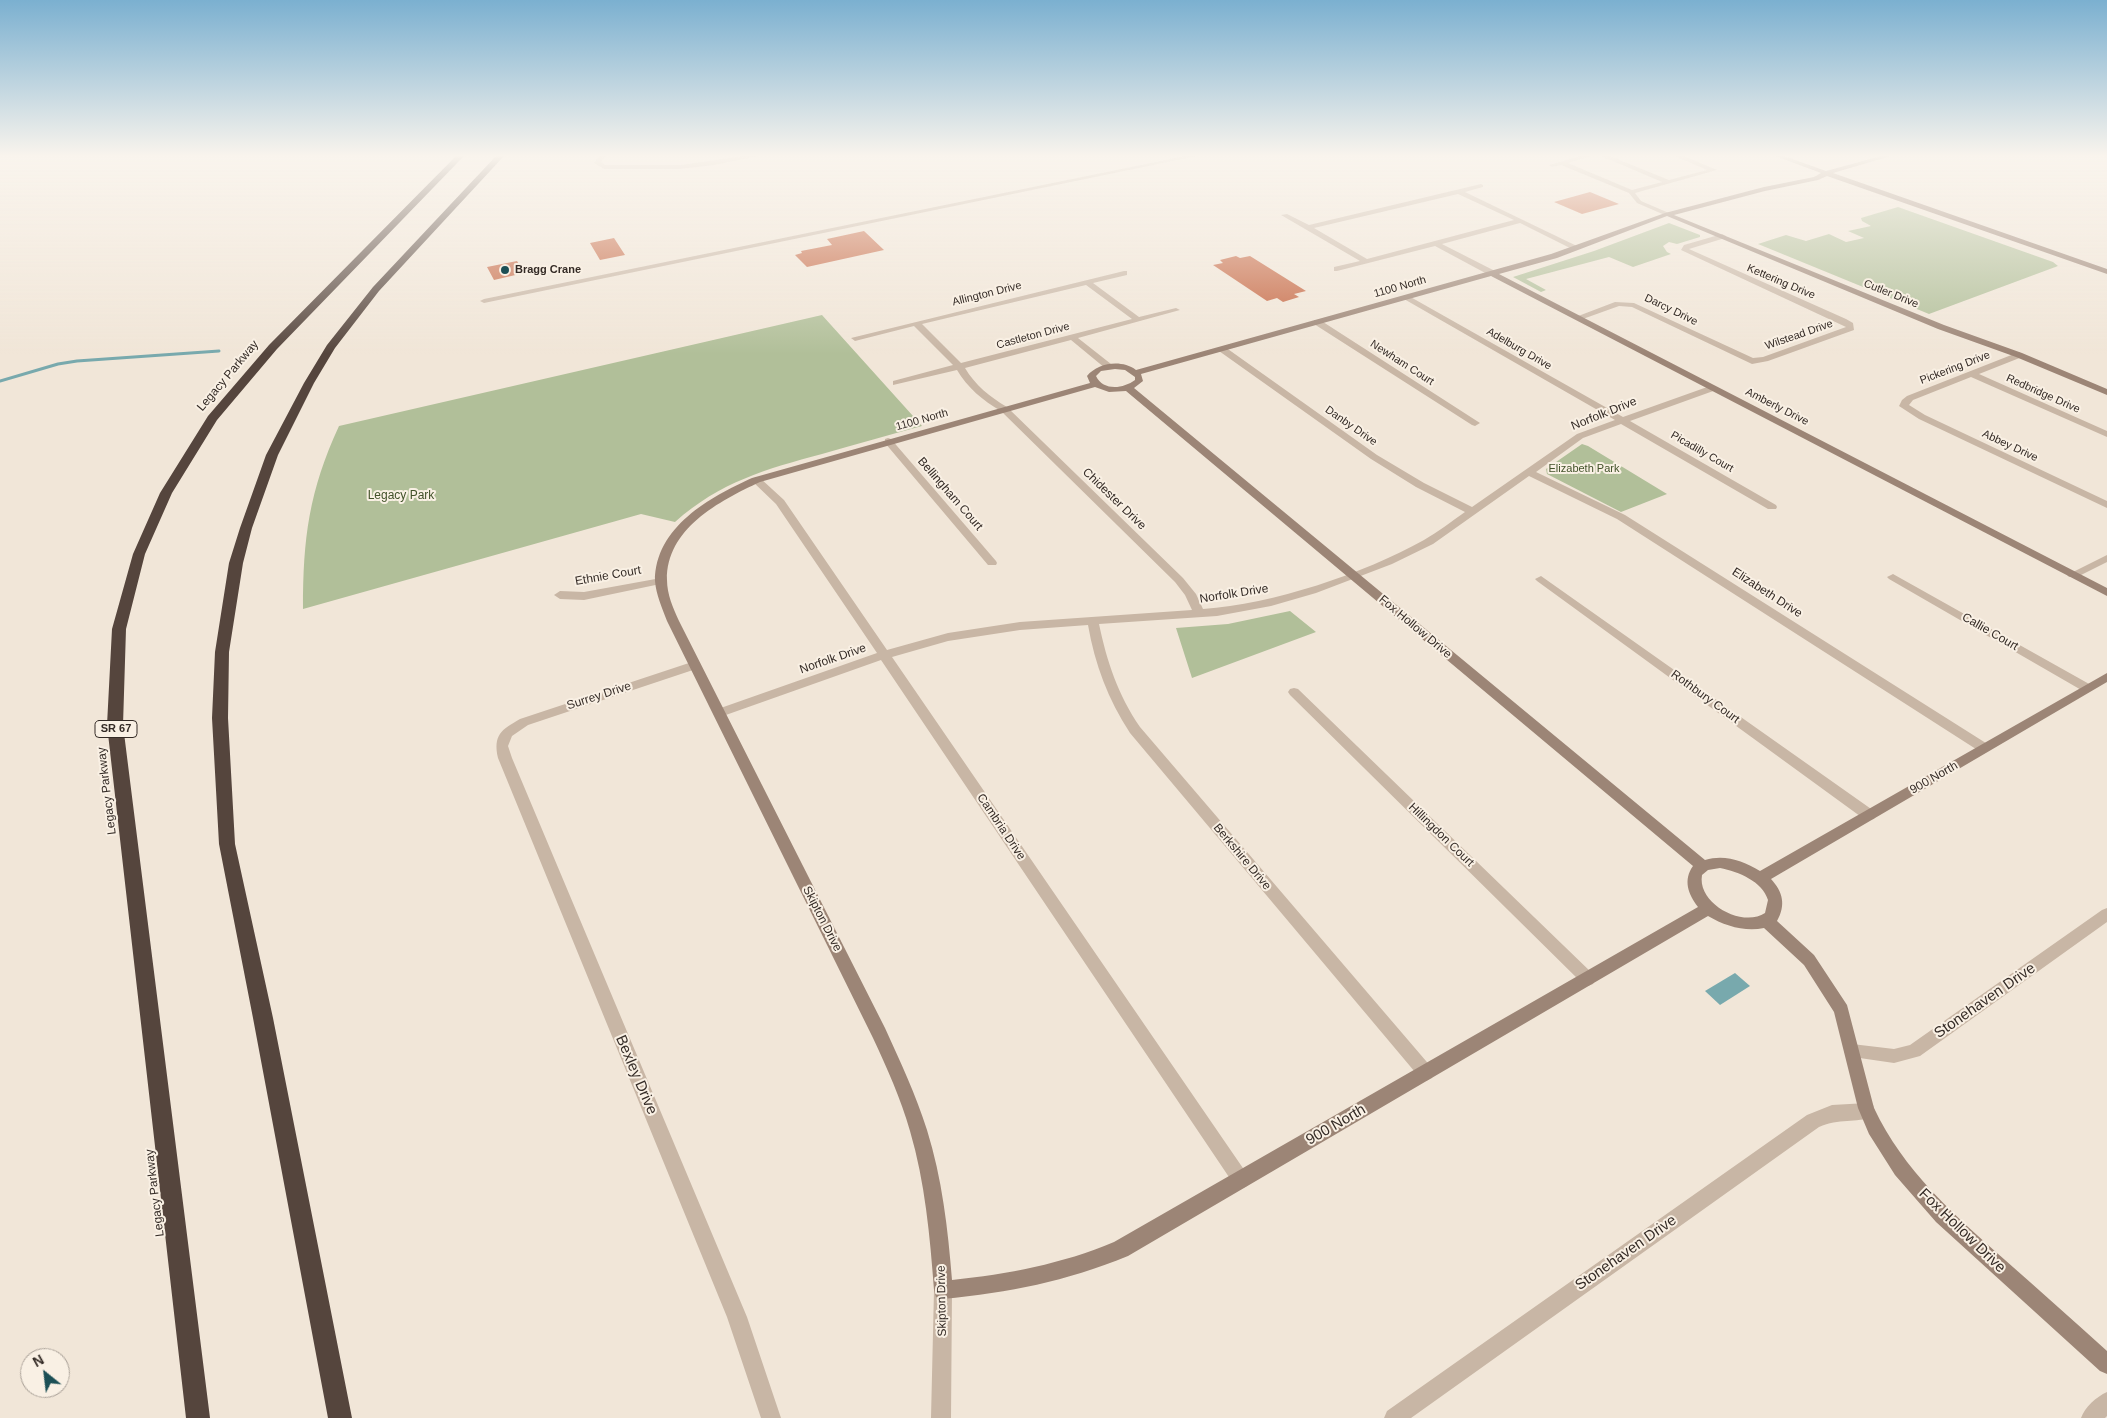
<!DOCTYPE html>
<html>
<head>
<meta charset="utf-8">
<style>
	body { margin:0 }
	#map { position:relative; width:2107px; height:1418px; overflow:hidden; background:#f1e6d8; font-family:Arial,sans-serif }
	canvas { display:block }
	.north { position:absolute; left:20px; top:1348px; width:50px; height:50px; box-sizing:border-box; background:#f9f0e4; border:1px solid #aaa198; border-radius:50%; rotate:331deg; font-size:14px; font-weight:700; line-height:20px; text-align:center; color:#342b26 }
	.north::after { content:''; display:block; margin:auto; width:18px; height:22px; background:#1c4f55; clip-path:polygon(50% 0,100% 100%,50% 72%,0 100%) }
</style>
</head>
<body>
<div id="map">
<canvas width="2107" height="1418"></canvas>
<div class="north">N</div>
</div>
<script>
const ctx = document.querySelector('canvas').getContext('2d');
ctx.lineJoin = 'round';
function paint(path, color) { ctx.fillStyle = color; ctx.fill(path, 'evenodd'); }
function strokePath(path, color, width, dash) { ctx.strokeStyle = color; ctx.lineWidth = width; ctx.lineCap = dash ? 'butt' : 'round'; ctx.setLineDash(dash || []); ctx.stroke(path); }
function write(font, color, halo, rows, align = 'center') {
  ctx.font = font + ' Arial,sans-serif'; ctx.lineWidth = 4; ctx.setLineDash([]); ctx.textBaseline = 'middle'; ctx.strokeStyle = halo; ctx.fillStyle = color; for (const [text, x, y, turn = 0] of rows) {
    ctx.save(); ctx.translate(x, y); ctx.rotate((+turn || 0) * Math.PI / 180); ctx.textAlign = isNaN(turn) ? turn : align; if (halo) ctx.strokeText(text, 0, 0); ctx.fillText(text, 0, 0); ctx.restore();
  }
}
paint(new Path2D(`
	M 1898,207 L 2053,262 L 2058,266 L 1929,314 L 1758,244 L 1786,235 L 1806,241 L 1829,234 L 1846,242 L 1864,238 L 1848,231 L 1871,226 L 1862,221 L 1861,218 Z
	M 1669,223 L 1700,235 L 1700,237 L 1677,244 L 1669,242 L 1663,246 L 1667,252 L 1671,254 L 1633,267 L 1609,257 L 1526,279 L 1546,290 L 1541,292 L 1513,277 L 1594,251 Z
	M 822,315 L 922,426 C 889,435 856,444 822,454 C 766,469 720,482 675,522 L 641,514 L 303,609 C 303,538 309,491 339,426 Z
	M 1582,444 L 1588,446 L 1667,494 L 1621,512 L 1547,474 L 1546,469 Z
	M 1290,611 L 1316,632 L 1192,678 L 1176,628 L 1228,624 Z`), '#b1bf99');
paint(new Path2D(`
	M 1735,973 L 1750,986 L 1720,1005 L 1705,991 Z`), '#78a9ad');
strokePath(new Path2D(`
	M 0,381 L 58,364 L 77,361 L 219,351`), '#78a9ad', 3);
paint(new Path2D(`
	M 1590,192 L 1619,204 L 1582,214 L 1554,202 Z
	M 864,231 L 884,250 L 807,267 L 795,255 L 802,253 L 801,251 L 832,245 L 827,239 Z
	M 614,238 L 625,255 L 600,260 L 590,243 Z
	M 1236,256 L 1240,258 L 1250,256 L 1306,291 L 1294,294 L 1299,297 L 1283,302 L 1277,298 L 1267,301 L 1213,265 L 1223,263 L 1220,260 Z
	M 517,261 L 524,273 L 494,280 L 487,267 Z`), '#c56642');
paint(new Path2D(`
	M 599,156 L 605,156 L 601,162 L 605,165 L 680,165 L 744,156 L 758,156 L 714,165 L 680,169 L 604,169 L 594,163 Z
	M 1185,156 L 1197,156 L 484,303 L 480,301 L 484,299 Z
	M 1580,156 L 1590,156 L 1568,163 L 1632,190 L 1662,182 L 1601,156 L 1610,156 L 1669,180 L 1707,170 L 1675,156 L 1684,156 L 1717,170 L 1635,193 L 1641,201 L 1669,213 L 1671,214 L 1667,216 L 1637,203 L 1629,193 L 1561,165 L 1552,167 L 1549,165 Z
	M 1481,184 L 1483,185 L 1483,187 L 1465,192 L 1581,248 L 1574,250 L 1520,223 L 1442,244 L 1495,271 L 1495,275 L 1489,275 L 1435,246 L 1337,271 L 1334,271 L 1334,267 L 1360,261 L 1281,215 L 1287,214 L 1309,225 ZM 1458,194 L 1514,220 L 1367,259 L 1314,228 Z
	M 1722,234 L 1726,236 L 1725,238 L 1689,249 L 1846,319 L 1853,323 L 1854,330 L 1768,361 L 1752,364 L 1632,307 L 1619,306 L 1580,320 L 1573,318 L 1615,302 L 1634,303 L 1753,358 L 1763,357 L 1846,327 L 1681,250 L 1684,245 Z
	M 1124,271 L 1127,271 L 1127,275 L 1093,283 L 1139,317 L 1176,308 L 1180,310 L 1078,338 L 1111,364 L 1111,368 L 1105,368 L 1071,340 L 965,368 C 975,385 990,397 1007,407 L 1183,578 L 1196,594 L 1203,609 C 1273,604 1363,574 1424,540 C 1438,532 1452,521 1465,512 L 1416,487 L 1371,459 L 1219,351 L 1219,347 L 1225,347 L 1377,455 L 1424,483 L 1472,507 L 1577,434 L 1615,420 L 1404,299 L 1403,297 L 1407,295 L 1623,417 L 1710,386 L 1716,386 L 1716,390 L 1630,421 L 1776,505 L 1777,507 L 1776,509 L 1768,509 L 1621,424 L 1583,438 L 1536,472 L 1625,515 L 1989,745 L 1990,748 L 1989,751 L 1979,751 L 1617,519 L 1529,476 L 1433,544 L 1392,564 L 1316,593 L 1271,606 L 1217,616 L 1099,624 C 1107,662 1118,695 1140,727 L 1432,1068 L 1434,1073 L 1432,1078 L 1426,1081 L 1420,1078 L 1130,733 C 1108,699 1095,665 1088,625 L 1020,630 L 948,641 L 892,657 L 1247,1174 L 1250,1180 L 1247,1186 L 1241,1189 L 1235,1186 L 881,660 L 723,716 L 719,717 L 713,713 L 715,710 L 877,653 L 776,504 L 751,480 L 756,477 L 760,478 L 784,500 L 887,650 L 948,633 L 1020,622 L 1192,610 L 1185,595 L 1175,582 L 1001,411 C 983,401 967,387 957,370 L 893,385 L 893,381 L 953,365 L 914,326 L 855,341 L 851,338 ZM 1086,285 L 1132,319 L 961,363 L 922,324 Z
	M 1314,320 L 1320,320 L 1480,423 L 1475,426 L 1472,425 L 1314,324 Z
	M 2019,352 L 2023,355 L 2022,357 L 1979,374 L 2107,431 L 2107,437 L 1971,377 L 1913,400 L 1909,405 L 1925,415 L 2107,501 L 2107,508 L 1919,419 L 1899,406 L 1902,400 L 1907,396 Z
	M 888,438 L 891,439 L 996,561 L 997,563 L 996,565 L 988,565 L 885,443 L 885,439 Z
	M 2107,555 L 2107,562 L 2077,577 L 2069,577 L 2067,575 Z
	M 1893,574 L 2091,685 L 2093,688 L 2091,691 L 2083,691 L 1889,579 L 1887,577 Z
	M 1541,576 L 1874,811 L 1876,815 L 1874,819 L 1869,820 L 1864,819 L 1537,581 L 1535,579 Z
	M 661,578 L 665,579 L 667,581 L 665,583 L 584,600 L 560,599 L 554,595 L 560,591 L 584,592 Z
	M 695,661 L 699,662 L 701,665 L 699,668 L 528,725 L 512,736 L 508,746 L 512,758 L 747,1317 L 781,1418 L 761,1418 L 727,1317 L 498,758 C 493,735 501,730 520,719 Z
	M 1294,688 L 1298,689 L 1593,974 L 1596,979 L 1593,984 L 1588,986 L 1583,984 L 1290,695 L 1288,692 L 1290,689 Z
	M 2107,908 L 2107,922 L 1920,1056 L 1894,1063 L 1846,1056 L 1844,1051 L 1846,1046 L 1852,1044 L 1894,1049 L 1910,1045 L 2102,910 Z
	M 1867,1103 L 1873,1105 L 1875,1111 L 1873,1117 C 1856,1123 1839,1118 1819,1127 L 1411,1418 L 1384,1418 L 1387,1411 L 1807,1115 L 1832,1105 Z
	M 943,1281 L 950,1283 L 952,1290 L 951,1418 L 931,1418 L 934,1290 L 936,1283 Z
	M 2107,1392 L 2107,1416 L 2105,1418 L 2081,1418 C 2085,1407 2096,1397 2107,1392 Z`), '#c8b6a5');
paint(new Path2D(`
	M 1775,156 L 1784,156 L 1826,171 L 1881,156 L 1891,156 L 1833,173 L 2107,269 L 2107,274 L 1827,176 L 1818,180 L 1765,191 L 1674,215 L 1944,325 L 2022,353 L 2107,389 L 2107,395 L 2016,357 L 1938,329 L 1667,216 L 1557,258 L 1499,274 L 2107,588 L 2107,596 L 1491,276 L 1141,374 L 1143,381 L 1134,388 L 1705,860 C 1725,854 1743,861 1760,871 L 2107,673 L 2107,682 L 1771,879 C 1783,892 1786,905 1777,921 L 1814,955 L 1847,1005 L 1874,1108 C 1903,1170 1954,1215 2005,1260 C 2039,1290 2073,1320 2107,1351 L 2107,1374 L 2100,1371 L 1936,1222 L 1895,1175 L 1869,1134 L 1858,1108 L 1834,1012 L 1804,965 L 1764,928 C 1745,932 1725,926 1708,916 L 1128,1256 C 1064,1282 1011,1292 943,1299 L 936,1297 L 934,1290 C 930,1236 925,1182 910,1131 C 901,1099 887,1068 873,1038 L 667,621 C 662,608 656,594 655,581 C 655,527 710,497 752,478 L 1090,383 L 1087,376 C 1098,363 1121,359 1136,370 L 1551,254 L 1665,213 L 1764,187 L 1814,177 L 1821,173 ZM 1115,369 L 1125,370 L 1135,377 L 1135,380 C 1123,389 1103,391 1096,376 L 1101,371 ZM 1095,387 L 1109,392 L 1126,391 L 1693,866 C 1683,880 1688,894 1698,907 L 1114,1242 C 1062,1264 1008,1274 952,1280 C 948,1229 942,1178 927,1130 C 916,1095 900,1061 885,1028 L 679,621 C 673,608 667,594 667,580 C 666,529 719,501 760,482 ZM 1720,868 C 1739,872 1762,881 1768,900 L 1765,913 C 1743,928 1697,904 1702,875 L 1708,870 Z`), '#9c8576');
paint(new Path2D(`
	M 456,156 L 464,156 L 277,349 L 217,420 L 172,493 L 145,554 L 126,629 L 123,725 L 210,1418 L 186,1418 L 107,725 L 112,629 L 133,554 L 160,493 L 208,416 L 269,345 Z
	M 496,156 L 504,156 L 379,291 L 335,348 L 314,383 L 278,455 L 252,528 L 243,563 L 229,652 L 228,718 L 235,844 L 273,1018 L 352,1418 L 328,1418 L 253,1018 L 219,844 L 212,718 L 215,652 L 229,563 L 240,528 L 266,455 L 304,383 L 327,345 L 373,287 Z`), '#55453d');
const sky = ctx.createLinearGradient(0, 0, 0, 354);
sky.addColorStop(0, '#7bb0d0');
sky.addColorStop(0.44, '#f9f4ed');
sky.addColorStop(1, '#f9f4ed00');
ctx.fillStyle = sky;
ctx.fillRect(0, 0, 2107, 354);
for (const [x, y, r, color] of [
	[505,270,5,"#1c4f55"]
]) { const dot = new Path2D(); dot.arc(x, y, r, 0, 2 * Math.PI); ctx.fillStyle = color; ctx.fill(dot); strokePath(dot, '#f9f0e4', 2); }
write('bold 11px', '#342b26', '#f9f0e4', [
	["Bragg Crane",515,270]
], 'left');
write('11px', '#342b26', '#f9f0e4', [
	["Kettering Drive",1781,282,23],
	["1100 North",1400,287,-16],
	["Allington Drive",987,294,-14],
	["Cutler Drive",1891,294,22],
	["Darcy Drive",1671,310,26],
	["Wilstead Drive",1799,335,-19],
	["Castleton Drive",1033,336,-15],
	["Adelburg Drive",1519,349,30],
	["Newham Court",1402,363,33],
	["Pickering Drive",1955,368,-21],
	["Redbridge Drive",2043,394,24],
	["Amberly Drive",1777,407,27],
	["1100 North",922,420,-16],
	["Danby Drive",1351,426,35],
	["Abbey Drive",2010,446,25],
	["Picadilly Court",1702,452,30]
]);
write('11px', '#42522a', '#f9f0e4', [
	["Elizabeth Park",1584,469]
]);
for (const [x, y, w] of [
	[116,729,42]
]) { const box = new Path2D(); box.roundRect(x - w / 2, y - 8.5, w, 17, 4); ctx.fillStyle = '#f9f0e4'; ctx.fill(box); strokePath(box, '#342b26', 1); }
write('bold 11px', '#342b26', null, [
	["SR 67",116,729]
]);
write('12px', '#342b26', '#f9f0e4', [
	["Legacy Parkway",228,376,-50],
	["Norfolk Drive",1604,414,-22],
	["Bellingham Court",950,494,49],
	["Chidester Drive",1114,499,44],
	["Ethnie Court",608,576,-10],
	["Elizabeth Drive",1767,593,33],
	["Norfolk Drive",1234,594,-9],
	["Fox Hollow Drive",1415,627,40],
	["Callie Court",1990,632,30],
	["Norfolk Drive",833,659,-19],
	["Surrey Drive",599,696,-18],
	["Rothbury Court",1705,697,36],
	["900 North",1934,778,-30],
	["Legacy Parkway",107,791,-97],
	["Cambria Drive",1001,827,56],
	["Hillingdon Court",1441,835,44],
	["Berkshire Drive",1242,857,50],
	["Skipton Drive",822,919,63],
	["Legacy Parkway",155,1193,-97],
	["Skipton Drive",942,1301,-91]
]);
write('12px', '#42522a', '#f9f0e4', [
	["Legacy Park",401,496]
]);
write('15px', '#342b26', '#f9f0e4', [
	["Stonehaven Drive",1985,1001,-35],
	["Bexley Drive",636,1075,67],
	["900 North",1336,1125,-30],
	["Fox Hollow Drive",1962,1231,44],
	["Stonehaven Drive",1626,1253,-35]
]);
</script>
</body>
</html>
